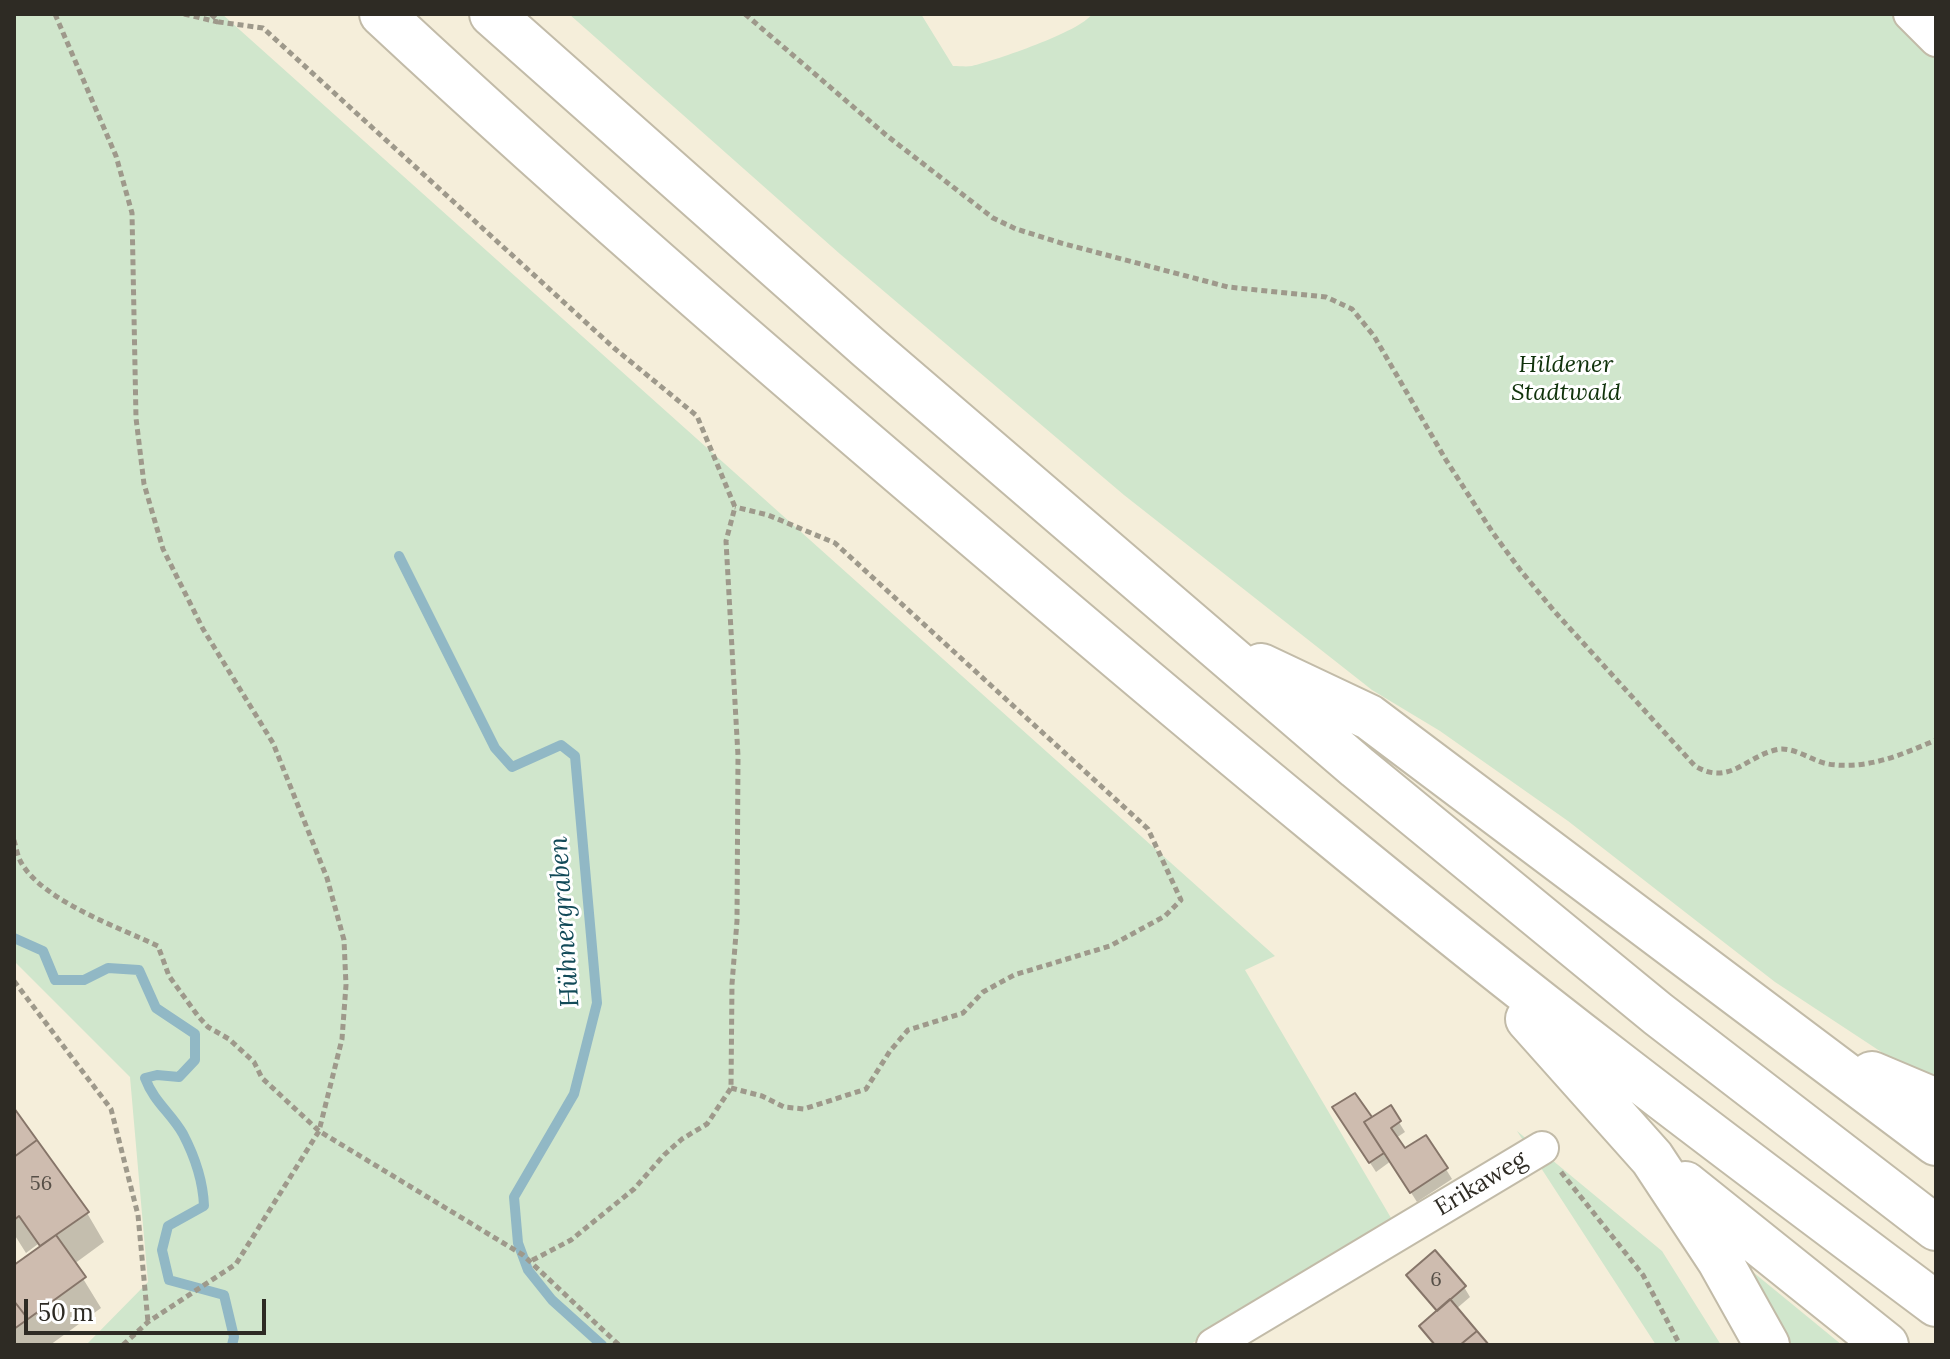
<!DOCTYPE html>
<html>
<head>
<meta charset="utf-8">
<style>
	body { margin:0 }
	#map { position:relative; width:1950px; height:1359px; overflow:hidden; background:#f5eeda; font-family:Lora,serif }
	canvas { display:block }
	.frame { position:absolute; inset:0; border:16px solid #2e2b24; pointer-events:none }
	.scale { position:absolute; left:24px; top:1299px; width:242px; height:36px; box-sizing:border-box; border:4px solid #2e2b24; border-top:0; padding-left:10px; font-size:24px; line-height:28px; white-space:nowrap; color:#2e2b24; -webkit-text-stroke:6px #fff; paint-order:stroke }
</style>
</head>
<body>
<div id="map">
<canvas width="1950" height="1359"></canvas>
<div class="frame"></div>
<div class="scale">50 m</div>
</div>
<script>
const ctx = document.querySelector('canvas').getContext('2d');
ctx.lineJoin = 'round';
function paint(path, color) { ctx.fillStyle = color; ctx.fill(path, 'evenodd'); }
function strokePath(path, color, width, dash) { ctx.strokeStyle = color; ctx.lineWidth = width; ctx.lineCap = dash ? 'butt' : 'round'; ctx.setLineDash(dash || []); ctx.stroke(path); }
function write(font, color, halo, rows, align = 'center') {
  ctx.font = font + ' Lora,serif'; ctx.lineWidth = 6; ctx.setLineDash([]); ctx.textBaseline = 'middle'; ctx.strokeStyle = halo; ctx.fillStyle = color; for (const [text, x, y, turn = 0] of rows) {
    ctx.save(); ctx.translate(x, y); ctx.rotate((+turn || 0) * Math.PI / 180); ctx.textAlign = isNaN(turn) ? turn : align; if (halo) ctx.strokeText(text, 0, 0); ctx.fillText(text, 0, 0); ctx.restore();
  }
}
paint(new Path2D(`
	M 14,14 L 222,14 L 1275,956 L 1245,970 L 1394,1223 L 1189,1345 L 86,1345 L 148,1282 L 130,1077 L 14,961 Z
	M 569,14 L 921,14 L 953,66 C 960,66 966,67 972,66 C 996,60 1080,32 1092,14 L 1936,14 L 1936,1088 L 1775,982 L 1568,821 L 1440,731 L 1372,690 L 1124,495 L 840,254 Z
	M 1517,1131 L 1662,1251 L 1721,1345 L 1656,1345 Z
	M 1737,1259 L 1842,1345 L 1786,1345 Z`), '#d0e6cc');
paint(new Path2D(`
	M 1390,1108 L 1405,1132 L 1396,1138 L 1404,1151 L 1426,1137 L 1452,1179 L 1417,1202 L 1391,1161 L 1376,1172 L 1341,1118 L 1371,1120 Z
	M 14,1111 L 87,1213 L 104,1242 L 74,1264 L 101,1308 L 50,1345 L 14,1345 L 14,1268 L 41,1249 L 38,1244 L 26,1253 L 14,1234 Z
	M 1408,1275 L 1464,1287 L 1470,1297 L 1456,1309 L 1486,1345 L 1435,1345 L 1422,1326 L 1438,1313 Z`), '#0003');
strokePath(new Path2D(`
	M 399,556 L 495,748 L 512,767 L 561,745 L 575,756 L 597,1003 L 574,1094 L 514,1197 L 518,1243 L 528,1270 L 552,1300 L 602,1345
	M 14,938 L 43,951 L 55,980 L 84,980 L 108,968 L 139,970 L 156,1008 L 195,1034 L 195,1060 L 179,1077 L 157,1075 L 145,1078 C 154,1102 171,1113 183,1134 C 195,1157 203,1180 204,1206 L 168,1226 L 162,1250 L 169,1280 L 224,1295 L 234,1337 L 232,1345`), '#91b8c5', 10);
const building = new Path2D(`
	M 1355,1093 L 1372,1117 L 1364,1122 L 1384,1153 L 1369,1163 L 1332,1107 Z
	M 1391,1105 L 1401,1121 L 1391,1128 L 1405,1148 L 1426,1135 L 1448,1168 L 1410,1193 L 1364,1122 Z
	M 14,1108 L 37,1140 L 14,1157 Z
	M 37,1140 L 89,1212 L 40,1246 L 19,1216 L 14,1220 L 14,1157 Z
	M 56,1235 L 86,1277 L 28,1319 L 14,1301 L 14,1265 Z
	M 1435,1250 L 1466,1286 L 1437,1311 L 1406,1275 Z
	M 1450,1299 L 1477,1331 L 1460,1345 L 1435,1345 L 1419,1326 Z
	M 14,1301 L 28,1319 L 14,1329 Z
	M 1477,1331 L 1489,1345 L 1460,1345 Z`);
paint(building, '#cebcaf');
strokePath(building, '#867569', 2);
const minor = new Path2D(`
	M 1910,14 L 1936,40
	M 1213,1345 L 1542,1148`);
const highway = new Path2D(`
	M 382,14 C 590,208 806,393 1023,577 C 1216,741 1411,904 1612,1059 C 1719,1142 1828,1223 1936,1304
	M 492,14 L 869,348 L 1357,767 L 1658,1014 L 1936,1228
	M 1261,666 L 1369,717 L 1936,1143
	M 1528,1019 L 1652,1158 L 1720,1261 L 1767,1345
	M 1872,1074 L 1936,1101
	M 1685,1184 L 1886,1345`);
strokePath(minor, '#c2bba8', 36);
strokePath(highway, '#c2bba8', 48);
strokePath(new Path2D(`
	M 55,14 L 116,156 L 132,213 L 136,418 L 144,484 L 163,549 L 203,629 L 273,743 L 327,878 L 344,940 L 346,985 L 342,1039 L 319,1131 L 236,1264 L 148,1322 L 123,1345
	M 184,14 L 218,22
	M 211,14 L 219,22 L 263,28 L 614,348 L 697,416 L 735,507 L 726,541 L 738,756 L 737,921 L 732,984 L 731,1088 L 707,1124 L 682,1139 L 664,1155 L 634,1189 L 571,1240 L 529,1262
	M 745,14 L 886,135 L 993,218 L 1016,229 L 1061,243 L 1228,287 L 1326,297 L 1352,309 L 1374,336 L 1446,460 L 1493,533 L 1521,571 L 1555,612 L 1695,766 C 1729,786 1744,758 1775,750 C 1793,745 1811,761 1828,764 C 1867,770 1901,755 1936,740
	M 14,840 C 16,848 18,858 22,864 C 44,901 120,928 158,946 L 169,976 L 198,1016 L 208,1027 L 229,1039 L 254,1062 L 262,1078 L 319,1131 L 523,1255 L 619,1345
	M 14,981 L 111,1109 L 138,1215 L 148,1322
	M 731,1088 L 762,1096 L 784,1107 L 804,1109 L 866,1089 L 890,1051 L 908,1030 L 963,1013 L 983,992 L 1014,975 L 1110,946 L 1165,916 L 1181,900 L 1148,829 L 835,543 L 768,515 L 735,507
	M 1561,1172 L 1643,1275 L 1680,1345`), '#9e998b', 5, [6, 4]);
strokePath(minor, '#fff', 32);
strokePath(highway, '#fff', 44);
write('20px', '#564f47', null, [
	["56",41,1184],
	["6",1436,1280]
]);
write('italic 24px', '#10320b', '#fff', [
	["Hildener",1566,365],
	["Stadtwald",1566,393]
]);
write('24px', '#2e2b24', '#fff', [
	["Erikaweg",1481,1184,-31]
]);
write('italic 26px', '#124a58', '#fff', [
	["Hühnergraben",565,922,-94]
]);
</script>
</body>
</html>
